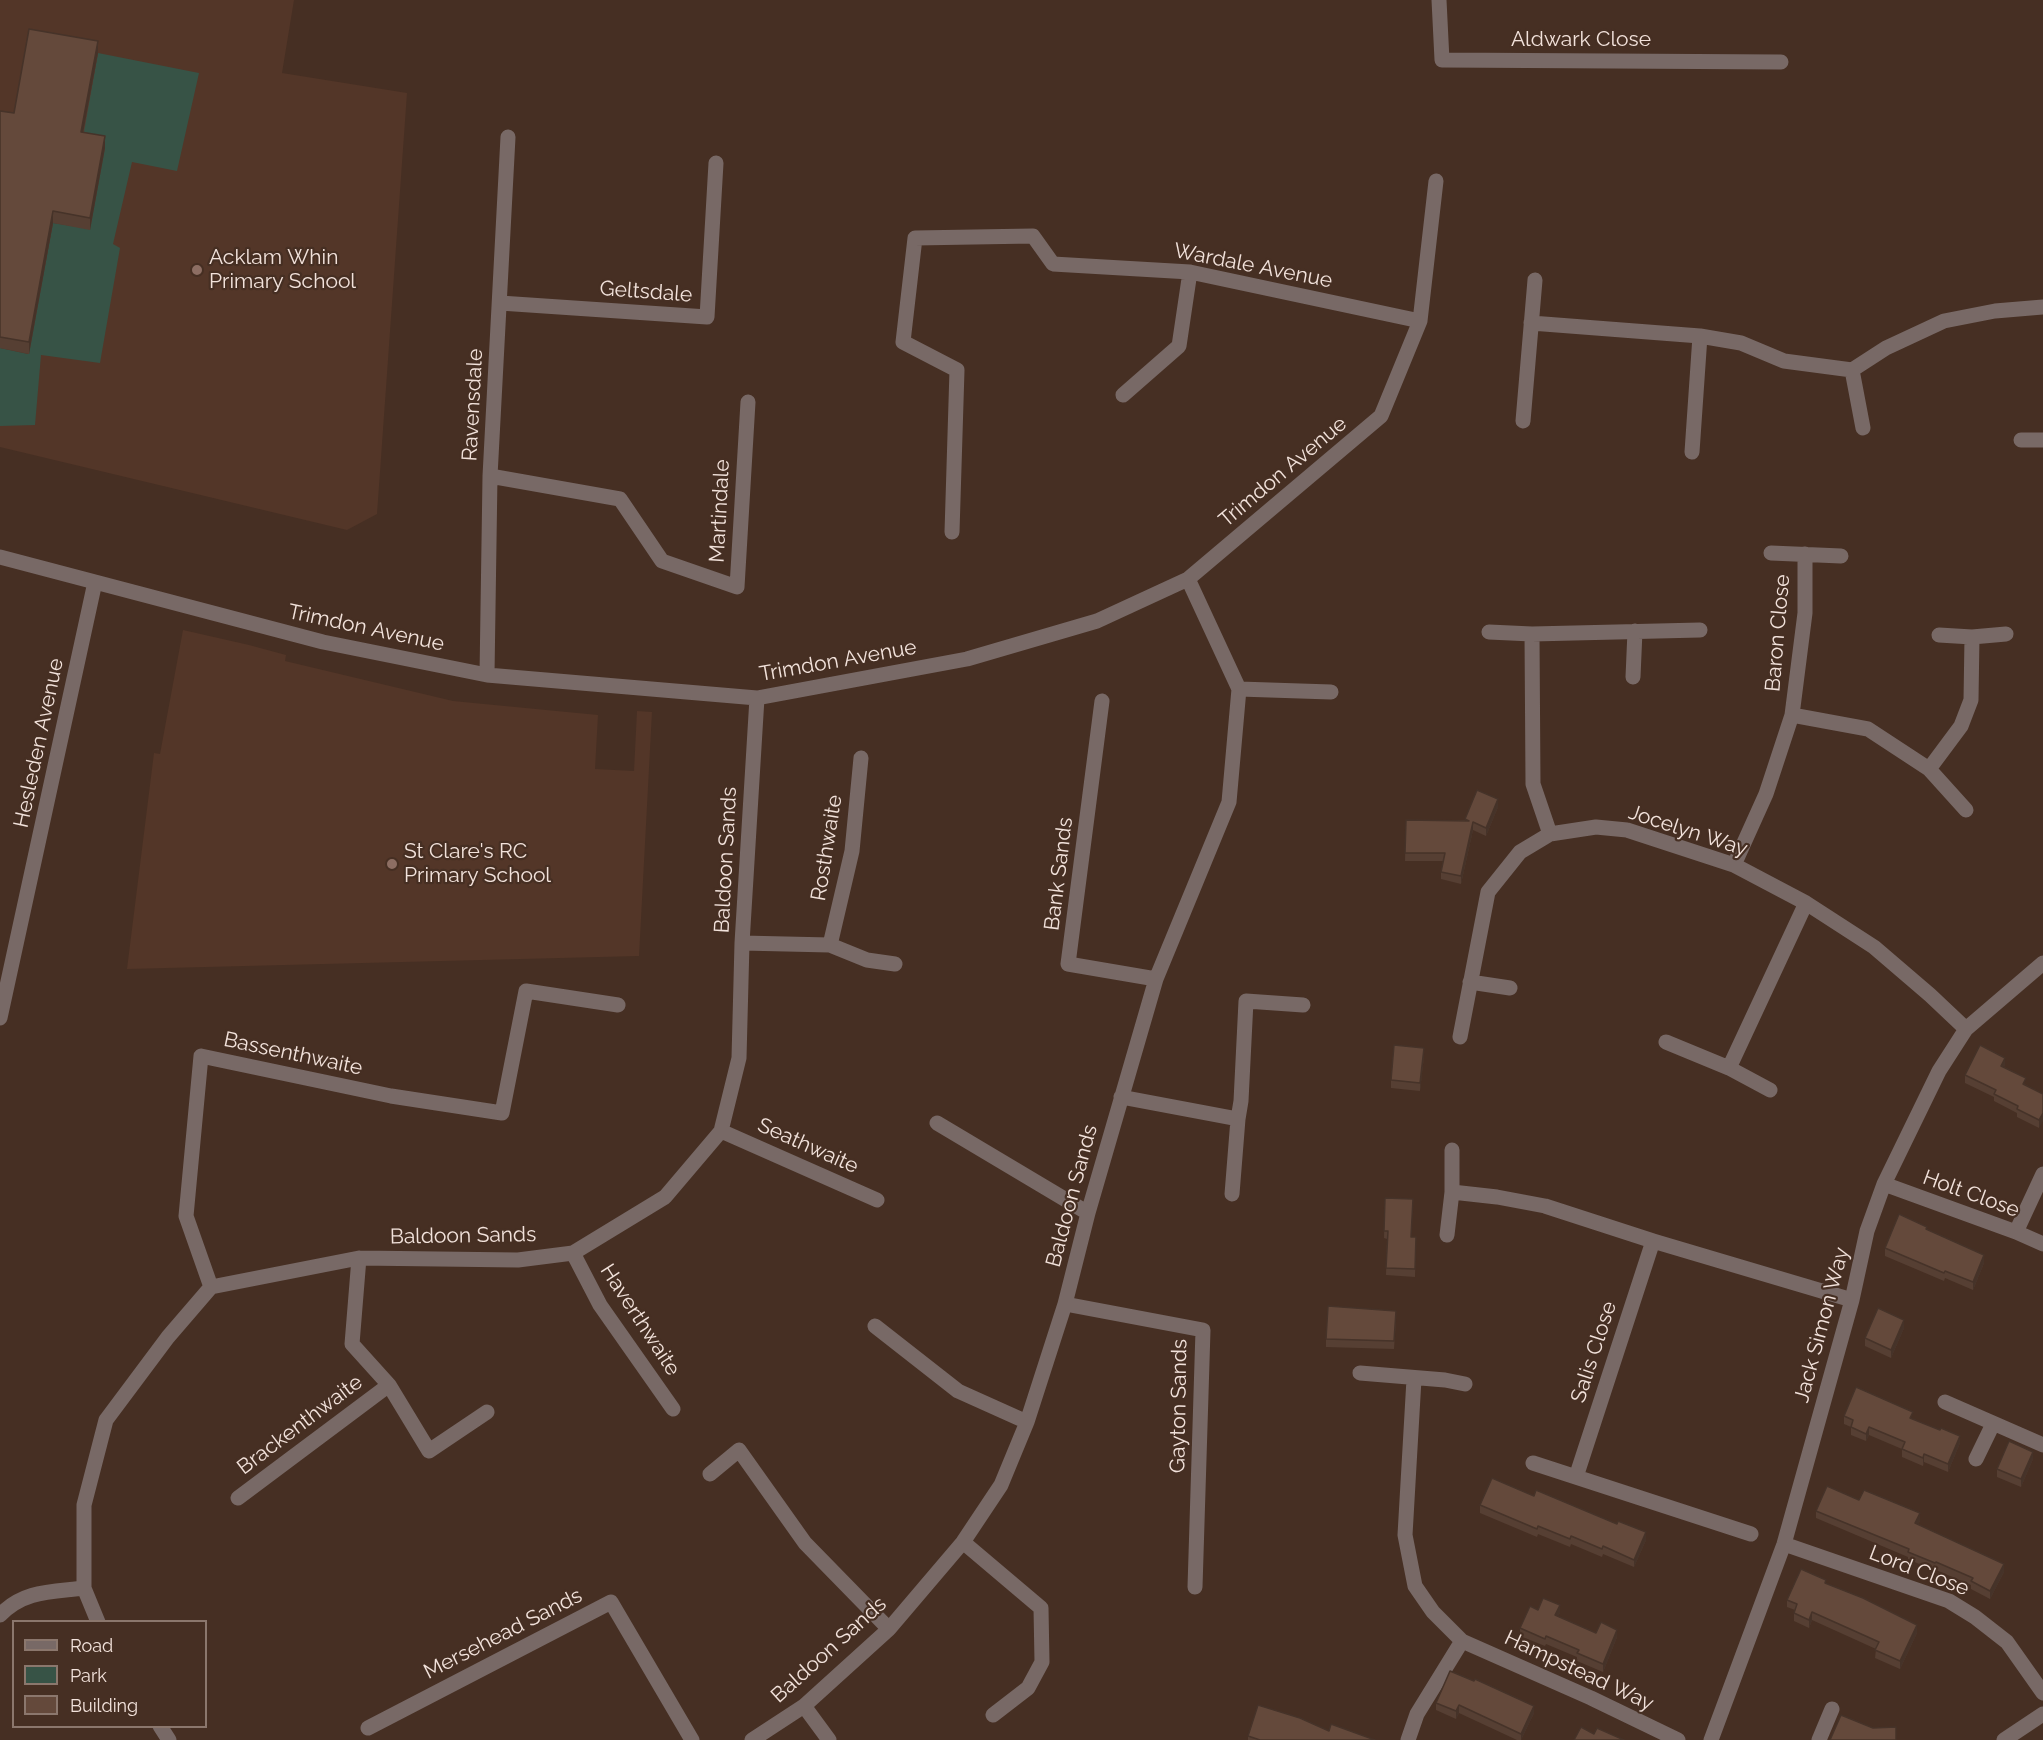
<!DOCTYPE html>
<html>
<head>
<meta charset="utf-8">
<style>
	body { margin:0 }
	#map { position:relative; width:2043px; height:1740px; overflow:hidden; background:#462f23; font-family:Raleway,sans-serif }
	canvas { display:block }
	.legend { position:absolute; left:12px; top:1620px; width:195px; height:108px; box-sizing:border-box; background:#462f23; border:2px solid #8b776d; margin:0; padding:8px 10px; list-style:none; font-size:18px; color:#f2e2db }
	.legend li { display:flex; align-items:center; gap:12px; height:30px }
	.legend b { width:30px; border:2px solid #8b776d }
</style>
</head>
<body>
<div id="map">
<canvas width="2043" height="1740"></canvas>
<ul class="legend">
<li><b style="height:8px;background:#786966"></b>Road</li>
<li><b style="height:16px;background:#375346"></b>Park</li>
<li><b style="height:16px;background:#64493b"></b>Building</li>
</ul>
</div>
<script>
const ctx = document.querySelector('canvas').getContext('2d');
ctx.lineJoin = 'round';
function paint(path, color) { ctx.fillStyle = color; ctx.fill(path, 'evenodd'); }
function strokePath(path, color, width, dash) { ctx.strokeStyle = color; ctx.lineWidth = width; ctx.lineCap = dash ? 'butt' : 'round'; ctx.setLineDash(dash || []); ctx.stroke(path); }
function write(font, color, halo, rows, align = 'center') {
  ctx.font = font + ' Raleway,sans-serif'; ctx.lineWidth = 4.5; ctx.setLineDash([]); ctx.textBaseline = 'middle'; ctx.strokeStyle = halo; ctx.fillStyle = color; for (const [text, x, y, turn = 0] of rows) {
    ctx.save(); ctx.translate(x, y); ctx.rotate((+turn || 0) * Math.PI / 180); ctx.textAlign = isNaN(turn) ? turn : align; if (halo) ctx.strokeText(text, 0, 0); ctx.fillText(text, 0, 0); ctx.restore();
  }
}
paint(new Path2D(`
	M 0,0 L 294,0 L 282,73 L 407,93 L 377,514 L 347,530 L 0,447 Z
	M 183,630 L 249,645 L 286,655 L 285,661 L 453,701 L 598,715 L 595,769 L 634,771 L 637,711 L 652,712 L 639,956 L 127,969 L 154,753 L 160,754 Z`), '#533628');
paint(new Path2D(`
	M 98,53 L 199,73 L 177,171 L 132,162 L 113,244 L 120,248 L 100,363 L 41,355 L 35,425 L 0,426 L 0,348 L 28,354 L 53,223 L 90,229 L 81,144 Z`), '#375346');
strokePath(new Path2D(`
	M 1439,0 L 1442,60 L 1781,62
	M 500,303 L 707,317 L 716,163
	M 1531,323 L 1700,336 L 1741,343 L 1784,361 L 1852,370 L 1886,348 L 1944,321 L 1995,311 L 2043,307
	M 1852,370 L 1863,428
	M 1123,395 L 1179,346 L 1190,272
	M 1523,421 L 1535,280
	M 2021,440 L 2043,440
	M 1692,452 L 1700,336
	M 490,476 L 620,499 L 662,561 L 737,587 L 748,402
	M 952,532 L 957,370 L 903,342 L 915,238 L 1033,236 L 1053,264 L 1190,272 L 1420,321
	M 1771,553 L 1841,556
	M 0,557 L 323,642 L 487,675 L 757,698 L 967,659 L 1097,621 L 1188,579 L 1381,416 L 1420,321 L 1436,181
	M 1489,632 L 1532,634 L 1700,630
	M 1532,634 L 1533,784 L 1550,834
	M 1939,635 L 1972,637 L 2006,634
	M 487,675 L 490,476 L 508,137
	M 1633,677 L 1635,631
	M 1239,689 L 1331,692
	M 1102,701 L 1068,964 L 1156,979
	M 1792,715 L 1868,729 L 1929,769 L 1966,810
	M 1929,769 L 1961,726 L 1971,700 L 1972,637
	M 1734,865 L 1766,794 L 1792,715 L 1805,613 L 1805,554
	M 742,943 L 830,945 L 852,851 L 861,758
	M 830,945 L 867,960 L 895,964
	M 1470,982 L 1510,988
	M 0,1018 L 95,582
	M 1460,1037 L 1488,892 L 1520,852 L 1550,834 L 1596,827 L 1627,830 L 1734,865 L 1806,903 L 1874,947 L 1930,995 L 1966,1029
	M 1666,1042 L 1729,1068 L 1770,1090
	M 1729,1068 L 1806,903
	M 1121,1097 L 1238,1119 L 1241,1101 L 1246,1001 L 1303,1005
	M 937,1123 L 1088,1213
	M 721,1131 L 877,1200
	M 1884,1184 L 2016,1232 L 2043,1244
	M 1452,1192 L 1497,1197 L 1545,1206 L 1653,1241 L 1852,1300
	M 1232,1194 L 1238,1119
	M 2016,1232 L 2043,1174
	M 1447,1235 L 1452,1192 L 1452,1150
	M 573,1253 L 600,1305 L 673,1409
	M 211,1287 L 186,1216 L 201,1056 L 391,1096 L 502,1113 L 526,991 L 618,1005
	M 1065,1304 L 1203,1330 L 1195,1587
	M 875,1326 L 958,1391 L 1027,1422
	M 1360,1373 L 1445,1380 L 1465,1384
	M 1414,1379 L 1405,1535 L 1415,1586 L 1433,1612 L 1462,1641 L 1591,1698 L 1678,1740
	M 389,1385 L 429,1451 L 487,1412
	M 1945,1402 L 2043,1445
	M 1976,1459 L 1993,1424
	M 1533,1463 L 1751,1534
	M 710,1474 L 739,1450 L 805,1543 L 889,1629
	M 1576,1477 L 1653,1241
	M 238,1498 L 389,1385 L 352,1344 L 359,1258
	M 963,1542 L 1041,1608 L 1042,1662 L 1028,1688 L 993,1715
	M 1784,1544 L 1949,1601 L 1975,1617 L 2007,1642 L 2043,1693
	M 0,1615 C 24,1590 52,1592 84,1588
	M 98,1622 L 84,1588 L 84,1505 L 106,1420 L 168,1337 L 211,1287 L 359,1258 L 518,1260 L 573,1253 L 665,1197 L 721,1131 L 739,1058 L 742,943 L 757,698
	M 804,1706 L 829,1740
	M 160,1726 L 169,1740
	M 368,1728 L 611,1602 L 692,1740
	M 752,1740 L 804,1706 L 889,1629 L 963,1542 L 1001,1485 L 1027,1422 L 1065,1304 L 1088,1213 L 1156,979 L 1229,802 L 1239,689 L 1188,579
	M 1408,1740 L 1417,1714 L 1462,1641
	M 1711,1740 L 1784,1544 L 1852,1300 L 1867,1231 L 1884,1184 L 1939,1071 L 1966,1029 L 2043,963
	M 1819,1740 L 1832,1709
	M 2004,1740 L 2043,1714`), '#786966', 15);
paint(new Path2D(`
	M 98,53 L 84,132 L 105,148 L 90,230 L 53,223 L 29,354 L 0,348 L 0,111 L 14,113 Z
	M 1498,807 L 1486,836 L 1473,830 L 1461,884 L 1441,879 L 1441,872 L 1444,861 L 1405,861 L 1406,820 L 1465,820 L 1465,819 Z
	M 1424,1056 L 1420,1091 L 1391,1088 L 1391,1080 Z
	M 2005,1065 L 2004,1067 L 2026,1085 L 2043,1094 L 2039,1128 L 2017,1117 L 2017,1113 L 1994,1101 L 1994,1097 L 1965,1083 L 1965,1075 Z
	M 1385,1198 L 1412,1237 L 1416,1237 L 1415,1277 L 1386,1275 L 1387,1239 L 1384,1238 Z
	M 1927,1230 L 1984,1263 L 1973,1290 L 1945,1278 L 1944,1281 L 1885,1256 L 1885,1248 Z
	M 1396,1319 L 1394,1349 L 1326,1347 L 1326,1339 Z
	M 1904,1328 L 1891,1358 L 1865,1346 L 1865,1338 Z
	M 1844,1416 L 1913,1419 L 1960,1443 L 1948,1472 L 1924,1462 L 1923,1466 L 1902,1457 L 1902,1449 L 1869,1435 L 1866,1441 L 1851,1435 L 1851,1427 L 1844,1424 Z
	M 2033,1459 L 2021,1487 L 1997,1477 L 1997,1469 Z
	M 1859,1500 L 1920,1521 L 1918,1524 L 2004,1572 L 1990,1599 L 1971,1589 L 1971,1585 L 1936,1570 L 1935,1571 L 1908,1559 L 1908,1557 L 1816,1518 L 1816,1511 Z
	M 1480,1505 L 1646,1540 L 1634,1567 L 1603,1554 L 1602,1557 L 1571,1544 L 1570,1547 L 1538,1534 L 1537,1537 L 1480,1513 Z
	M 1826,1583 L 1917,1633 L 1900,1669 L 1875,1658 L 1876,1649 L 1812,1620 L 1809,1628 L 1794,1621 L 1794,1613 L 1795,1610 L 1787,1607 L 1787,1600 Z
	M 1538,1610 L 1560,1613 L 1558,1616 L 1596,1633 L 1617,1637 L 1603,1672 L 1577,1661 L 1577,1657 L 1546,1644 L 1545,1646 L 1520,1636 L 1520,1628 Z
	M 1436,1703 L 1534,1713 L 1521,1740 L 1517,1740 L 1459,1713 L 1456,1719 L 1436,1710 Z
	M 1329,1731 L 1375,1740 L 1248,1740 L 1248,1736 Z`), '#563f33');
paint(new Path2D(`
	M 98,41 L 98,53 L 81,144 L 81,132 Z
	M 105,136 L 105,148 L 90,230 L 90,218 Z
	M 53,211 L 53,223 L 29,354 L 29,342 Z
	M 1498,799 L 1498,807 L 1486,836 L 1486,828 Z
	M 1473,822 L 1473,830 L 1461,884 L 1461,876 Z
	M 1424,1048 L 1424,1056 L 1420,1091 L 1420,1083 Z
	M 2005,1058 L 2005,1065 L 2001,1073 L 2001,1066 Z
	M 2043,1113 L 2043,1121 L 2039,1128 L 2039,1120 Z
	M 1984,1255 L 1984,1263 L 1973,1290 L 1973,1282 Z
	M 1904,1320 L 1904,1328 L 1891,1358 L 1891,1350 Z
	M 1869,1427 L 1869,1435 L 1866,1441 L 1866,1434 Z
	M 1960,1436 L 1960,1443 L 1948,1472 L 1948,1464 Z
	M 2033,1452 L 2033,1459 L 2021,1487 L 2021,1479 Z
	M 1924,1454 L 1924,1462 L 1923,1466 L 1923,1458 Z
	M 1920,1513 L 1920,1521 L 1915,1531 L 1915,1523 Z
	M 1646,1532 L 1646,1540 L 1634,1567 L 1634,1560 Z
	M 2004,1564 L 2004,1572 L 1990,1599 L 1990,1591 Z
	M 1560,1605 L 1560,1613 L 1555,1623 L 1555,1615 Z
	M 1812,1612 L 1812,1620 L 1809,1628 L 1809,1620 Z
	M 1917,1625 L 1917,1633 L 1900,1669 L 1900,1661 Z
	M 1617,1630 L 1617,1637 L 1603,1672 L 1603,1664 Z
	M 1459,1705 L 1459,1713 L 1456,1719 L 1456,1711 Z
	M 1534,1706 L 1534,1713 L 1521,1740 L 1521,1734 Z`), '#463329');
const building = new Path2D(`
	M 29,29 L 98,41 L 81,132 L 105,136 L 90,218 L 53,211 L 29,342 L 0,337 L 0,111 L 14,113 Z
	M 1477,790 L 1498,799 L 1486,828 L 1473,822 L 1461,876 L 1441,872 L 1445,853 L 1405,853 L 1406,820 L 1469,821 L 1465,819 Z
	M 1394,1045 L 1424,1048 L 1420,1083 L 1391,1080 Z
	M 1980,1045 L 2005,1058 L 2001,1066 L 2026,1078 L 2023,1084 L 2043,1094 L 2043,1113 L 2039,1120 L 2017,1109 L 2018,1106 L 1994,1094 L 1996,1090 L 1965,1075 Z
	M 1385,1198 L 1413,1199 L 1411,1237 L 1416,1237 L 1415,1269 L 1386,1268 L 1388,1231 L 1384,1231 Z
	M 1899,1214 L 1927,1227 L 1926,1229 L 1984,1255 L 1973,1282 L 1945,1271 L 1944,1273 L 1885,1248 Z
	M 1328,1306 L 1396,1311 L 1394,1341 L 1326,1339 Z
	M 1878,1308 L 1904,1320 L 1891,1350 L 1865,1338 Z
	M 1856,1387 L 1913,1412 L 1910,1418 L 1940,1430 L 1941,1428 L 1960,1436 L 1948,1464 L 1924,1454 L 1923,1458 L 1902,1449 L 1905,1442 L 1869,1427 L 1866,1434 L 1851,1427 L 1853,1420 L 1844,1416 Z
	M 2009,1441 L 2033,1452 L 2021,1479 L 1997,1469 Z
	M 1492,1478 L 1534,1496 L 1536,1490 L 1617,1524 L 1618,1521 L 1646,1532 L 1634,1560 L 1603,1546 L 1602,1549 L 1571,1536 L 1570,1539 L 1538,1526 L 1537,1529 L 1480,1505 Z
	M 1827,1486 L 1859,1500 L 1864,1490 L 1920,1513 L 1915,1523 L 2004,1564 L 1990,1591 L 1971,1581 L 1973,1578 L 1936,1562 L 1935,1563 L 1908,1552 L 1909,1549 L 1816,1511 Z
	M 1801,1569 L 1826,1580 L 1825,1583 L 1863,1598 L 1917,1625 L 1900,1661 L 1875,1650 L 1879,1642 L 1812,1612 L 1809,1620 L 1794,1613 L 1797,1604 L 1787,1600 Z
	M 1543,1598 L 1560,1605 L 1555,1615 L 1596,1633 L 1601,1622 L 1617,1630 L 1603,1664 L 1577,1653 L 1579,1650 L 1546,1636 L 1545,1639 L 1520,1628 L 1530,1606 L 1538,1610 Z
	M 1450,1671 L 1474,1681 L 1475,1679 L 1534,1706 L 1521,1734 L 1459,1705 L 1456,1711 L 1436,1703 Z
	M 1258,1705 L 1300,1718 L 1329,1731 L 1331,1724 L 1375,1740 L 1260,1740 L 1248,1736 Z
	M 1841,1715 L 1873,1728 L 1896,1727 L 1896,1740 L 1830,1740 Z
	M 1581,1727 L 1594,1734 L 1597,1728 L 1624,1740 L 1574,1740 Z`);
paint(building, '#64493b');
strokePath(building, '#463329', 1.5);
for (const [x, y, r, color] of [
	[197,270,6,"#8d6e63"],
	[392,864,6,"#8d6e63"]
]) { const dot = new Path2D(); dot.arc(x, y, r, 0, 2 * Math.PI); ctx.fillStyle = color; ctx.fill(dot); strokePath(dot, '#462f23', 2); }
write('21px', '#f2e2db', '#462f23', [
	["Aldwark Close",1581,40],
	["Wardale Avenue",1253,266,11],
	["Geltsdale",646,292,4],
	["Ravensdale",473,405,-87],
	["Trimdon Avenue",1283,472,-40],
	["Martindale",720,511,-87],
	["Trimdon Avenue",366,628,12],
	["Baron Close",1778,633,-85],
	["Trimdon Avenue",838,661,-10],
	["Hesleden Avenue",39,743,-78],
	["Jocelyn Way",1688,831,18],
	["Rosthwaite",827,848,-81],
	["Baldoon Sands",726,860,-87],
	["Bank Sands",1059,874,-83],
	["Bassenthwaite",293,1054,12],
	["Seathwaite",808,1146,24],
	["Holt Close",1971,1194,20],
	["Baldoon Sands",1072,1196,-75],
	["Baldoon Sands",463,1236,-1],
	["Haverthwaite",640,1320,57],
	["Jack Simon Way",1822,1325,-75],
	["Salis Close",1594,1352,-72],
	["Gayton Sands",1179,1406,-89],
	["Brackenthwaite",300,1425,-37],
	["Lord Close",1919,1571,21],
	["Mersehead Sands",503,1634,-27],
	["Baldoon Sands",829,1650,-42],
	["Hampstead Way",1579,1671,25]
]);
write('21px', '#f2e2db', '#462f23', [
	["Acklam Whin",209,258],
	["Primary School",209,282],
	["St Clare's RC",404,852],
	["Primary School",404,876]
], 'left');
</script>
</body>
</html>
